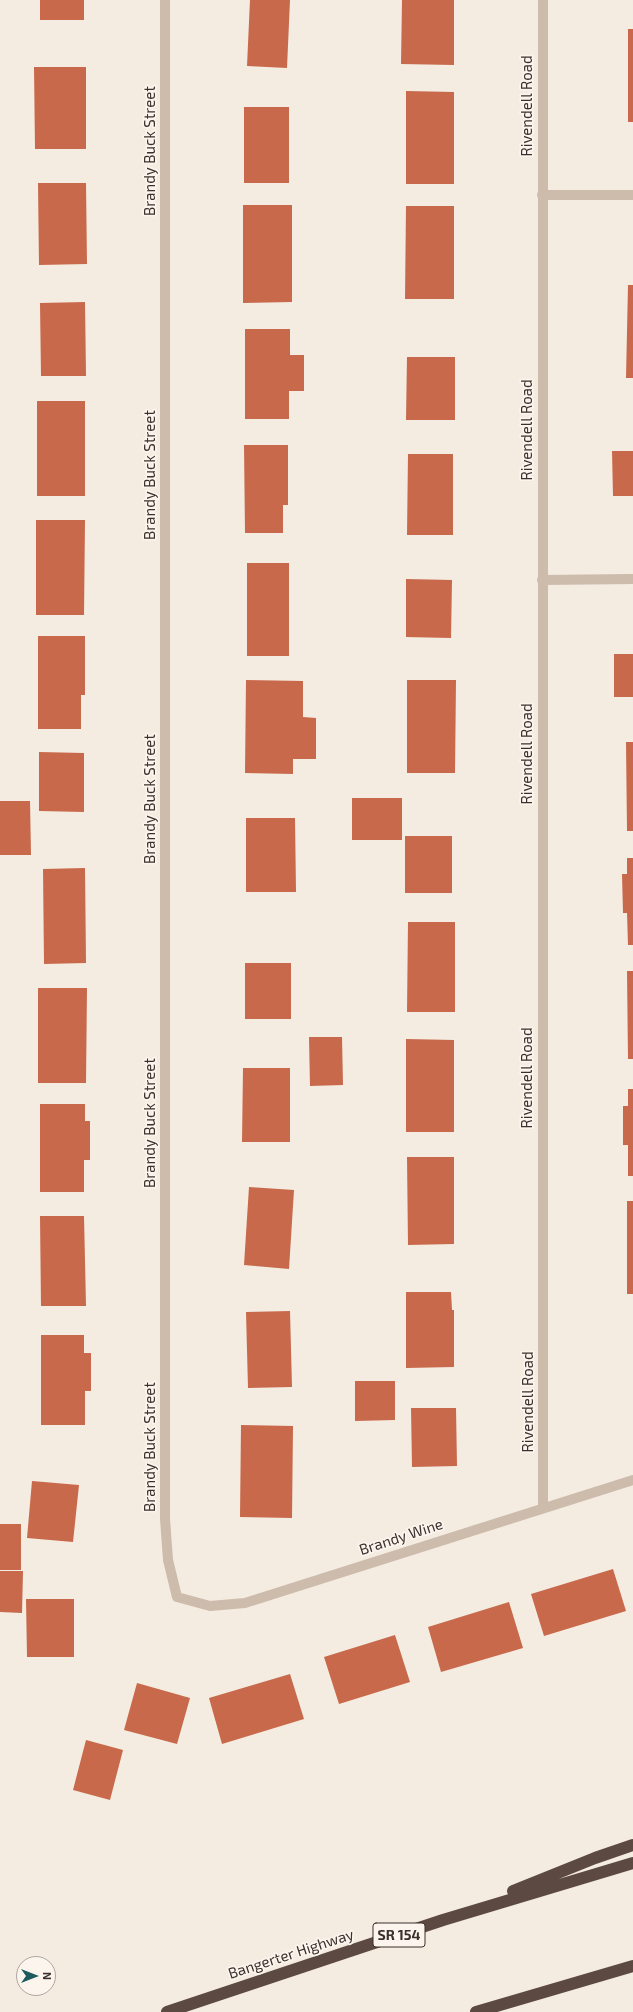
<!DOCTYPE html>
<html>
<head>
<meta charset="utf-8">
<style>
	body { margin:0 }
	#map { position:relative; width:633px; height:2012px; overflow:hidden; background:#f4ebe1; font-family:"Exo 2",sans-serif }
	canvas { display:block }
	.north { position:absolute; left:16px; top:1956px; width:40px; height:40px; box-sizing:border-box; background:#fbf5ee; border:1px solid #aea6a0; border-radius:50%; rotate:90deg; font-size:11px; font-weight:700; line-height:16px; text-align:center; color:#3b302b }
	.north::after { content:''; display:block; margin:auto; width:14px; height:18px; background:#1f5a5e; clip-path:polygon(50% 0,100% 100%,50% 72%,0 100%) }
</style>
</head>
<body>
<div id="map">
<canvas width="633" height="2012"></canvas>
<div class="north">N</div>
</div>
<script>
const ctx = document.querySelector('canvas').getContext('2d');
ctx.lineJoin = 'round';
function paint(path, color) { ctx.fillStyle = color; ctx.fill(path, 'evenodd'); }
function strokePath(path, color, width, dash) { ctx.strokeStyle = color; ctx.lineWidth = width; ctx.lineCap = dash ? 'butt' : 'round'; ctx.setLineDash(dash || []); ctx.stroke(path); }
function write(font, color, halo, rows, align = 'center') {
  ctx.font = font + ' "Exo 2",sans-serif'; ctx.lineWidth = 3.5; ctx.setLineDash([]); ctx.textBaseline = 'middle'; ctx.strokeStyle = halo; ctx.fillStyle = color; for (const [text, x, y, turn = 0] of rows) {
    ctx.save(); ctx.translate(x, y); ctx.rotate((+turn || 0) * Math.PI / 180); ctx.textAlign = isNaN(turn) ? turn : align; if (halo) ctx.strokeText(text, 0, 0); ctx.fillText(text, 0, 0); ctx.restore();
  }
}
paint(new Path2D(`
	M 40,0 L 84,0 L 84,20 L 40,20 Z
	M 250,0 L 290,0 L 287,68 L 247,66 Z
	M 402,0 L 454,0 L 454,65 L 401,64 Z
	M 628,29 L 633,29 L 633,122 L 628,122 Z
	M 34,67 L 86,67 L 86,149 L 35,149 Z
	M 406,91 L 454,92 L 454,184 L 406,184 Z
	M 244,107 L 289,107 L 289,183 L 244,183 Z
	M 38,183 L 86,183 L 87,264 L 39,265 Z
	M 243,205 L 292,205 L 292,302 L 243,303 Z
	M 406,206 L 454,206 L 454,299 L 405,299 Z
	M 628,285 L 633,285 L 633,378 L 626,378 Z
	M 85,302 L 86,376 L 41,376 L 40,303 Z
	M 245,329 L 290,329 L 290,355 L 304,355 L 304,391 L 289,391 L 289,419 L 245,419 Z
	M 407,357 L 455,357 L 455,420 L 406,420 Z
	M 37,401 L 85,401 L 85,496 L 37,496 Z
	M 244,445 L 288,445 L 288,505 L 283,505 L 283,533 L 245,533 Z
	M 612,451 L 633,451 L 633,496 L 613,496 Z
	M 408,454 L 453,454 L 453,535 L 407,535 Z
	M 36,520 L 85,520 L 84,615 L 36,615 Z
	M 247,563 L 289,563 L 289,656 L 247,656 Z
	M 406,579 L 452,580 L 451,638 L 406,637 Z
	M 38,636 L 85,636 L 85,695 L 81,695 L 81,729 L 38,729 Z
	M 614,654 L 633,654 L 633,697 L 614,697 Z
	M 246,680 L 303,681 L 303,717 L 316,718 L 316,759 L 293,759 L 293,774 L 245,773 Z
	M 407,680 L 456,680 L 455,773 L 407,773 Z
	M 626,742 L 633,742 L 633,831 L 627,831 Z
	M 39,752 L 84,753 L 84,812 L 39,811 Z
	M 352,798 L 402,798 L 402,840 L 352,840 Z
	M 0,801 L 30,801 L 31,855 L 0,855 Z
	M 246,818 L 295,818 L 296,892 L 246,892 Z
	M 405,836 L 452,836 L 452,893 L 405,893 Z
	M 627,858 L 633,858 L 633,945 L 628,945 L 627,913 L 623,913 L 622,874 L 627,874 Z
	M 85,868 L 86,963 L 44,964 L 43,869 Z
	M 408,922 L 455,922 L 455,1012 L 407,1012 Z
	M 245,963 L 291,963 L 291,1019 L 245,1019 Z
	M 627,971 L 633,971 L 633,1059 L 628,1059 Z
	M 38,988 L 87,988 L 86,1083 L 38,1083 Z
	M 309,1037 L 342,1037 L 343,1085 L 310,1086 Z
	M 406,1039 L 454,1040 L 454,1132 L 406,1132 Z
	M 243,1068 L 290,1068 L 290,1142 L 242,1142 Z
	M 628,1089 L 633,1089 L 633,1176 L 628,1176 L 628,1145 L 623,1145 L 623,1106 L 628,1106 Z
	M 40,1104 L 85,1104 L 85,1121 L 90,1121 L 90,1160 L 84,1160 L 84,1192 L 40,1192 Z
	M 407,1157 L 454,1157 L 454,1244 L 408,1245 Z
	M 249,1187 L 294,1190 L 289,1269 L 244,1265 Z
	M 627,1201 L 633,1201 L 633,1294 L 627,1294 Z
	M 40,1216 L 84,1216 L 86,1306 L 41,1306 Z
	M 406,1292 L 451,1292 L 452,1310 L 454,1310 L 454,1367 L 406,1368 Z
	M 290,1311 L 292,1387 L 248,1388 L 246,1312 Z
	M 41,1335 L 84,1335 L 84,1353 L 91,1353 L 91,1391 L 85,1391 L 85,1425 L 41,1425 Z
	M 355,1381 L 395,1381 L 395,1420 L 355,1421 Z
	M 411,1408 L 456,1408 L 457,1466 L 412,1467 Z
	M 241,1425 L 293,1426 L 292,1518 L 240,1517 Z
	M 32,1481 L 79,1485 L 73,1542 L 27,1538 Z
	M 0,1524 L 21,1524 L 21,1570 L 0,1570 Z
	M 613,1569 L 626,1611 L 544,1636 L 531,1594 Z
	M 0,1571 L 23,1571 L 22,1613 L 0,1612 Z
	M 26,1599 L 74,1599 L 74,1657 L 27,1657 Z
	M 509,1602 L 523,1648 L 441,1672 L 428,1627 Z
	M 395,1635 L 410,1682 L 339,1704 L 324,1657 Z
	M 290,1674 L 304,1719 L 222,1744 L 209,1698 Z
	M 137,1683 L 190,1698 L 177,1744 L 124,1730 Z
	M 86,1740 L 123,1750 L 110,1800 L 73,1790 Z`), '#c8694b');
strokePath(new Path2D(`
	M 165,0 L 165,1519 L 168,1560 L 177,1597 L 210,1606 L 245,1603 L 633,1480
	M 543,0 L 543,1508
	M 542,195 L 633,195
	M 542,580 L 633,579`), '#cdbbac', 10);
strokePath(new Path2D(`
	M 513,1891 L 595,1858 L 633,1845
	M 167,2012 L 443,1920 L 633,1863
	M 476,2012 L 633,1966`), '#5c4a42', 12);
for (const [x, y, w] of [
	[399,1935,52]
]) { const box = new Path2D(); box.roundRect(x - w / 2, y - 12, w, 24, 3); ctx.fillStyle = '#fbf5ee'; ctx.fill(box); strokePath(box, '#3b302b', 1); }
write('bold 14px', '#3b302b', null, [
	["SR 154",399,1935]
]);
write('15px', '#3b302b', '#fbf5ee', [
	["Rivendell Road",527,106,-90],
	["Brandy Buck Street",150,151,-90],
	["Rivendell Road",527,430,-90],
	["Brandy Buck Street",150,475,-90],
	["Rivendell Road",527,754,-90],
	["Brandy Buck Street",150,799,-90],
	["Rivendell Road",527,1078,-90],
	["Brandy Buck Street",150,1123,-90],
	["Rivendell Road",528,1402,-90],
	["Brandy Buck Street",150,1447,-90],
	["Brandy Wine",401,1537,-18],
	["Bangerter Highway",291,1954,-18]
]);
</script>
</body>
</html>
